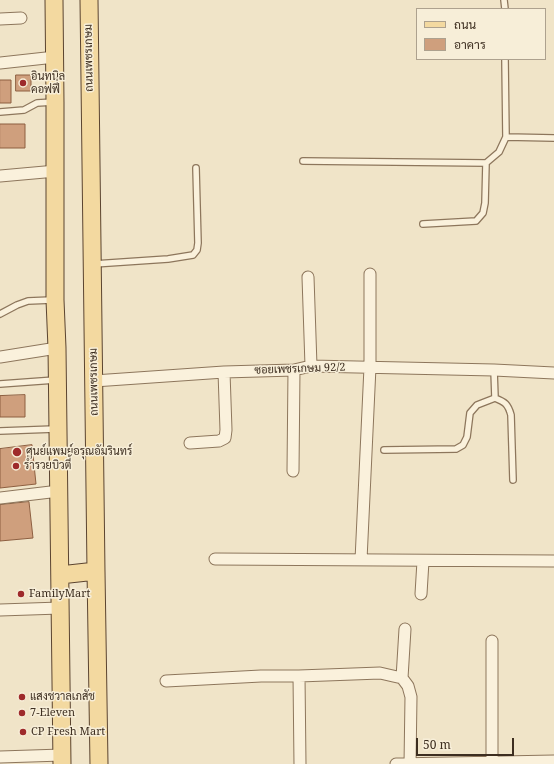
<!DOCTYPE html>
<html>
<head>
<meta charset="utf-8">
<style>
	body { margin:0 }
	#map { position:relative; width:554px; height:764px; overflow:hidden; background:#f0e4c8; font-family:"Noto Serif",Sarabun,serif }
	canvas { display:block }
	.legend { position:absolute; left:416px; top:8px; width:130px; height:52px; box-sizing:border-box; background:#f7eed8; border:1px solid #ada18e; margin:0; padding:5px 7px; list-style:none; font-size:12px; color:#3d2e20 }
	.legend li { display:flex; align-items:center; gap:8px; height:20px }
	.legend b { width:20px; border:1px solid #ada18e }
	.scale { position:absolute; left:416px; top:738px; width:98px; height:18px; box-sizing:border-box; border:2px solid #3d2e20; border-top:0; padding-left:5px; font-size:12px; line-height:14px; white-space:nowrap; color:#3d2e20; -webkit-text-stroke:3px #f7eed8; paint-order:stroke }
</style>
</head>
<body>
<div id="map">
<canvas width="554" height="764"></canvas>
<ul class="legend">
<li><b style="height:5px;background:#f3d9a0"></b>ถนน</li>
<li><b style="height:11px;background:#cf9f7d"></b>อาคาร</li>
</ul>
<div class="scale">50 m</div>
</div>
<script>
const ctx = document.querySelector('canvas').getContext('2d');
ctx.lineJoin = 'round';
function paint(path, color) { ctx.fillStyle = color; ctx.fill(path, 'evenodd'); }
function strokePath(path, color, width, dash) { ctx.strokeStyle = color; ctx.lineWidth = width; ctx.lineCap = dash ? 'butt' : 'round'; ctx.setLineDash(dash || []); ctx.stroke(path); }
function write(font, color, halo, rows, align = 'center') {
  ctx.font = font + ' "Noto Serif",Sarabun,serif'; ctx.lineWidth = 3; ctx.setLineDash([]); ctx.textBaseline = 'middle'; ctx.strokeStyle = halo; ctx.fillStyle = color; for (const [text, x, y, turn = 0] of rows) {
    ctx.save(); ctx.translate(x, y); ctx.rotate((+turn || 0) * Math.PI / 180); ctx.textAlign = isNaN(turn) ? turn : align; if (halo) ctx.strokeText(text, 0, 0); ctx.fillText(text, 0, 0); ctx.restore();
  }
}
const building = new Path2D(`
	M 16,75 L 31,75 L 31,91 L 16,91 Z
	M 0,80 L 11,80 L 11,103 L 0,103 Z
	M 0,124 L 25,124 L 25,148 L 0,148 Z
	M 25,395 L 25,417 L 0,417 L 0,396 Z
	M 32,445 L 36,484 L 0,488 L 0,449 Z
	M 29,502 L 33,538 L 0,541 L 0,505 Z`);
paint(building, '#cf9f7d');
strokePath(building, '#8d5f41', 1);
const lane = new Path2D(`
	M 504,0 L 505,9
	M 0,112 L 24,110 L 37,103 L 54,102
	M 506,137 L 554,138
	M 303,161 L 486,163
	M 423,224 L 476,221 L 483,213 L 485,203 L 486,163 L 499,152 L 506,137 L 505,59
	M 94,264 L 168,259 L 193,255 L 197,250 L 198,243 L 196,168
	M 0,314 L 17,305 L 28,301 L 52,300
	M 0,384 L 55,380
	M 495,398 C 505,402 508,404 511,415 L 513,480
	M 0,431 L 55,429
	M 384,450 L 456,449 L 463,445 L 467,437 L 470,413 L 477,405 L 495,398 L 494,370`);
const street = new Path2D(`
	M 0,19 L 21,18
	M 0,63 L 55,57
	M 0,176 L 56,171
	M 308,277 L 311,366
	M 0,357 L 57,348
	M 94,381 L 224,372 L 294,370 L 311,366 L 494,370 L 554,373
	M 190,443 L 219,441 L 225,438 L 226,430 L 224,372
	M 293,471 L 294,370
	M 0,498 L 59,491
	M 215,559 L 554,561
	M 361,560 L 370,367 L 370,274
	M 421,594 L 423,561
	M 0,610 L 60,608
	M 405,629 L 402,678 L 408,686 L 411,697 L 410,764
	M 492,641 L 492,764
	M 299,676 L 300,764
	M 166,681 L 261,676 L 299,676 L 380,673 L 393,676 L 402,678
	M 0,757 L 62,755
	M 396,764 L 554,761`);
const primary = new Path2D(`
	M 54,0 L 55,102 L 55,300 L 57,348 L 62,764
	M 89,0 L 96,571 L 99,764
	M 60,575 L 96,571`);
strokePath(lane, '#8d765c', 8);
strokePath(street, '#8d765c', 13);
strokePath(primary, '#5b4430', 19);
strokePath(lane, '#faf1dc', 5.5);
strokePath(street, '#faf1dc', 11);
strokePath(primary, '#f3d9a0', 17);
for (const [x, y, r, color] of [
	[23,83,4,"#9e2a2b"],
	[17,452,5,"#9e2a2b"],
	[16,466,4,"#9e2a2b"],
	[21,594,4,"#9e2a2b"],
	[22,697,4,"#9e2a2b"],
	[22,713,4,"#9e2a2b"],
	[23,732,4,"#9e2a2b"]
]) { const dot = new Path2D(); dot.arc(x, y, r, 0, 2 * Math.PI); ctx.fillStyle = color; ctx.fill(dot); strokePath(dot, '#f7eed8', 1.5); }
write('11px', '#3d2e20', '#f7eed8', [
	["ถนนเพชรเกษม",89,58,-91],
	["ซอยเพชรเกษม 92/2",300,369,-2],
	["ถนนเพชรเกษม",94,382,-91]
]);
write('11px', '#3d2e20', '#f7eed8', [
	["อินทนิล",31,77],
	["คอฟฟี่",31,90],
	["ศูนย์แพมย์อรุณอัมรินทร์",26,452],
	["ร่ำรวยบิวตี้",24,466],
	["FamilyMart",29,594],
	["แสงชวาลเภสัช",30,697],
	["7-Eleven",30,713],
	["CP Fresh Mart",31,732]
], 'left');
</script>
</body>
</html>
